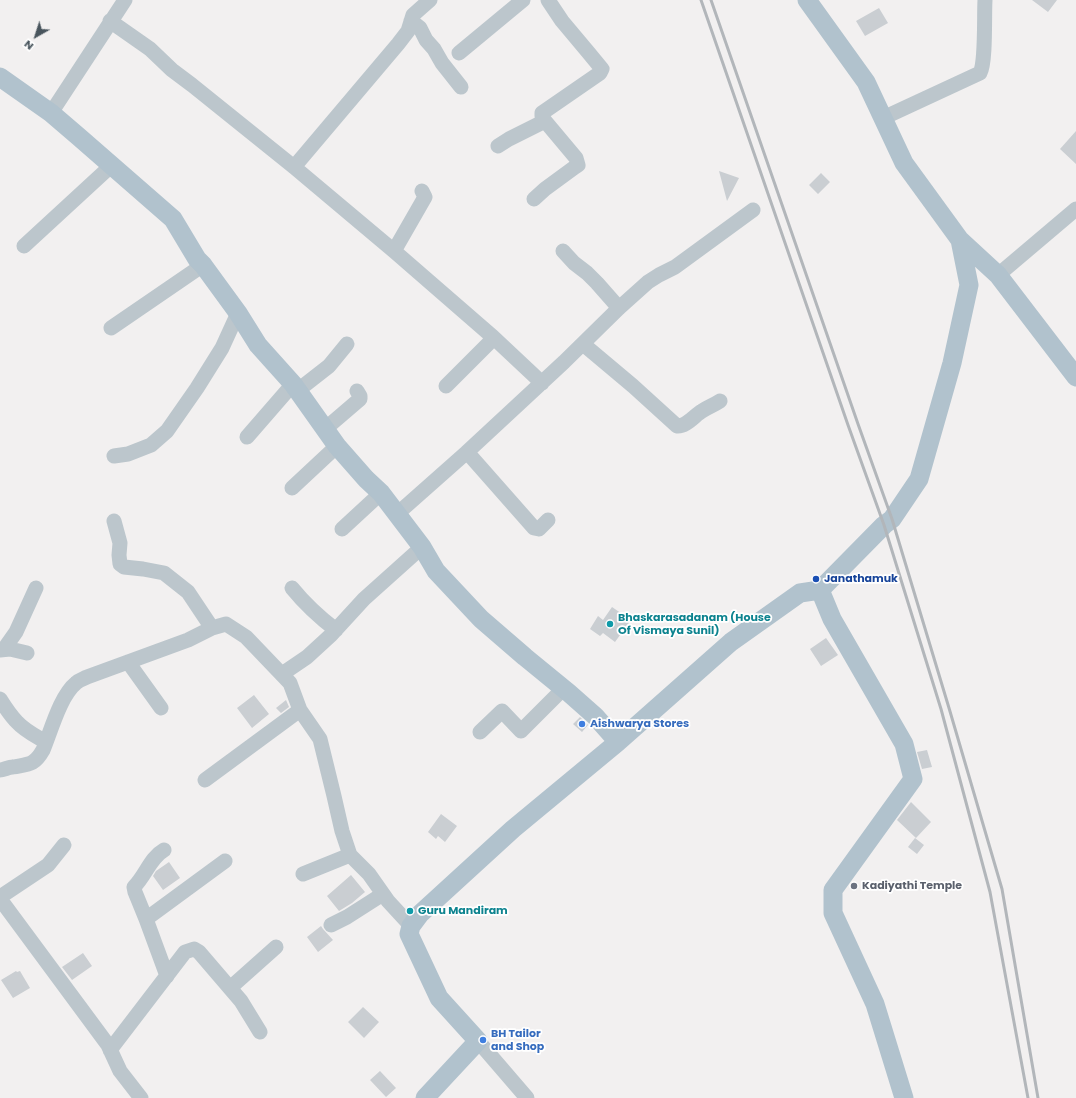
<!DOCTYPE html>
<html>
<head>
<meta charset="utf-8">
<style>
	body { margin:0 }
	#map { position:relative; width:1076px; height:1098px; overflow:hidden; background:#f2f0f0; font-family:Poppins,sans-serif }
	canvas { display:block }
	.north { position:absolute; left:16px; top:16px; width:40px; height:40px; -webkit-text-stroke:3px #fff; paint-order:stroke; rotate:219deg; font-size:11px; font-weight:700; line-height:16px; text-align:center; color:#49555d }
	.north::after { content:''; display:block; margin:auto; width:14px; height:18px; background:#49555d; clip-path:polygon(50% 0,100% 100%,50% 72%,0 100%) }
</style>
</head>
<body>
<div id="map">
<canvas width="1076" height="1098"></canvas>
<div class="north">N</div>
</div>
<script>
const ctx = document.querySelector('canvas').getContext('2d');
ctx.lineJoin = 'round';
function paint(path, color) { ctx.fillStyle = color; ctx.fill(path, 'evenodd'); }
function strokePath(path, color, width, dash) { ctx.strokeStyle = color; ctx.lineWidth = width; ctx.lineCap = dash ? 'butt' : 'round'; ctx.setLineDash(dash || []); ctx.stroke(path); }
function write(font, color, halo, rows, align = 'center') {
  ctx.font = font + ' Poppins,sans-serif'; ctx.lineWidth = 3.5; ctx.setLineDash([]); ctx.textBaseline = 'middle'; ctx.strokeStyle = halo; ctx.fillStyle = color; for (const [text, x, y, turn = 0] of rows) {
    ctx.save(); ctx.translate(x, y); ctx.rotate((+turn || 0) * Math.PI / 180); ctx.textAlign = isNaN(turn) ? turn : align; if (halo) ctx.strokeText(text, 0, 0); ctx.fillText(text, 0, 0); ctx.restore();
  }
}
paint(new Path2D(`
	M 1032,0 L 1057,0 L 1048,12 Z
	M 879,8 L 888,23 L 865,36 L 856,21 Z
	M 1076,131 L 1076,164 L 1060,149 Z
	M 719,171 L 739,178 L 727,201 Z
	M 821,173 L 830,182 L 818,194 L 809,185 Z
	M 612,607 L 631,620 L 615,642 L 603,633 L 600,636 L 590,629 L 598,616 L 603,620 Z
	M 826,638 L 838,655 L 821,666 L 810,649 Z
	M 254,695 L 269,714 L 252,728 L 237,708 Z
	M 286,700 L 289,707 L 281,713 L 276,708 Z
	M 580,717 L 588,725 L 582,732 L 573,724 Z
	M 927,750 L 932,767 L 922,769 L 917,752 Z
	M 911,802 L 931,822 L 916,838 L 897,820 Z
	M 441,814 L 457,826 L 445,842 L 438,836 L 436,839 L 428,832 Z
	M 915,838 L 924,845 L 917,854 L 908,847 Z
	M 169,862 L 180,878 L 163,890 L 153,876 L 156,871 Z
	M 351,875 L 365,892 L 352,903 L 339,911 L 327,896 Z
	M 321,926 L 323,929 L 333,940 L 318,952 L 307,937 Z
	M 83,953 L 92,966 L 72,980 L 62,967 Z
	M 16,971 L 17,972 L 20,971 L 30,988 L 13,998 L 1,980 Z
	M 363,1007 L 379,1022 L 364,1038 L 348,1022 Z
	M 380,1071 L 396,1088 L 386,1097 L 370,1080 Z`), '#caced2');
strokePath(new Path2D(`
	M 110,21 L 150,49 L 172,70 L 192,85 L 294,167 L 394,251 L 493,337 L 542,383
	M 411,21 L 420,28 L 426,40 L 434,49 L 442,63 L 461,87
	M 459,53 L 523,0
	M 51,113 L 125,0
	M 883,118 L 980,73 C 986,62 984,15 985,0
	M 498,146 L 509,139 L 545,121
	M 294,167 L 398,44 L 408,31 L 413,15 L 430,0
	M 534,199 L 545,189 L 575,167 L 578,165 L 576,158 L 545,121 L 542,116 L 542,113 L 600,73 L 602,69 L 588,52 L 562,21 L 548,0
	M 24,246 L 112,165
	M 394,251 L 425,197 L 422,191
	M 563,251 L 574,263 L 587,273 L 597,283 L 619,308
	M 998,275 L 1076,209
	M 111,328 L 203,265
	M 583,344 L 633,386 L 677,426 C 686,427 695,415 702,411 C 708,407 714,405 720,401
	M 446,386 L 488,344 L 493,337
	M 297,391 L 329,366 L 347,344
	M 325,429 L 360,399 L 360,396 L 357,391
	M 247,437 L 293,384
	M 467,452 L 534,528 L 539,529 L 548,520
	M 114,456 L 128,454 L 151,445 L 167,431 L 197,388 L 222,348 L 238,313
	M 292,488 L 337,446
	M 397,514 L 467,452 L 564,362 L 619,308 L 648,282 L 659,275 L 675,267 L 753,210
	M 114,521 L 120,543 L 119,555 L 120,564 L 124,567 L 143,569 L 164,573 L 188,592 L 212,628 L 226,624 L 246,637 L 290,683 L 300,710 L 320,739 L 334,796 L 342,831 L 350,855 L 369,874 L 388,901 L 411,926
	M 342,529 L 381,493
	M 292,588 C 305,604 319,617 336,630
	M 4,649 L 16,632 L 36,588
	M 0,650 L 10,649 L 27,653
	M 128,662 L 161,708
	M 282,674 L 307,657 L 331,635 L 364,599 L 422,547
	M 0,699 C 5,707 10,715 17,722 C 25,731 36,736 46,742
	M 480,732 L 502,711 L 521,731 L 564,688
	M 0,770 C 4,770 8,767 13,767 C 28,764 34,766 43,750 C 51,731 60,696 76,683 C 79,680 83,679 87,677 L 188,640 L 212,628
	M 205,780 L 300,710
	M 164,850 C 150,858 146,875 134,887 L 135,892 L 146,919 L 167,976
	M 303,874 L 350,855
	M 0,897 L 48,865 L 64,845
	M 0,899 L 108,1045 L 120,1071 L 141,1098
	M 146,919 L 225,861
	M 331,925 L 347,917 L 383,894
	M 230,988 L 276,947
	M 478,1041 L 527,1098
	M 110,1050 L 185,952 L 194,949 L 199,952 L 241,1001 L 260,1032`), '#bcc6cc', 15);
strokePath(new Path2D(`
	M 807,0 L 866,82 L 904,163 L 960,240 L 969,285 L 952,363 L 919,479 L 892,519 L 884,525 L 820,590 L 832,619 L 904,744 L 913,779 L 833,890 L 833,913 L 875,1004 L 904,1098
	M 0,77 L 51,113 L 79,137 L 173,219 L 197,259 L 203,265 L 238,313 L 258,345 L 293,384 L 337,446 L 366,479 L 381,493 L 422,547 L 436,571 L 481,619 L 525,657 L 569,693 L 595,716 L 618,742
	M 960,240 L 998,275 L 1076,377
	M 425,1098 L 478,1041 L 439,998 L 409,934 L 411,926 L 420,914 L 513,829 L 618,742 L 731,642 L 800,593 L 820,590`), '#b1c2cd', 19);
strokePath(new Path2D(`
	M 701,0 L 848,425 L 884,525 L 941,709 L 990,892 L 1028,1098
	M 711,0 L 858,424 L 892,519 L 949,708 L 1002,889 L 1038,1098`), '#b2b6ba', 3);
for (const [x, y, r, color] of [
	[816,579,4,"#1a4fb4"],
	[610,624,4,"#0f9aa8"],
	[582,724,4,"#3f7fe0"],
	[854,886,4,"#6b7280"],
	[410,911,4,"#0f9aa8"],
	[483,1040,4,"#3f7fe0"]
]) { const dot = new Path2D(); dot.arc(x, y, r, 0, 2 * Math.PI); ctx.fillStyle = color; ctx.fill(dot); strokePath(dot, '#fff', 1.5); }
write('bold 11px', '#164399', '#fff', [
	["Janathamuk",824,579]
], 'left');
write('bold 11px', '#0d838f', '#fff', [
	["Bhaskarasadanam (House",618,618],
	["Of Vismaya Sunil)",618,631],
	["Guru Mandiram",418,911]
], 'left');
write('bold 11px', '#366cbe', '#fff', [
	["Aishwarya Stores",590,724],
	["BH Tailor",491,1034],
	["and Shop",491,1047]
], 'left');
write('bold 11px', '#5b616d', '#fff', [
	["Kadiyathi Temple",862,886]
], 'left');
</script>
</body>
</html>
